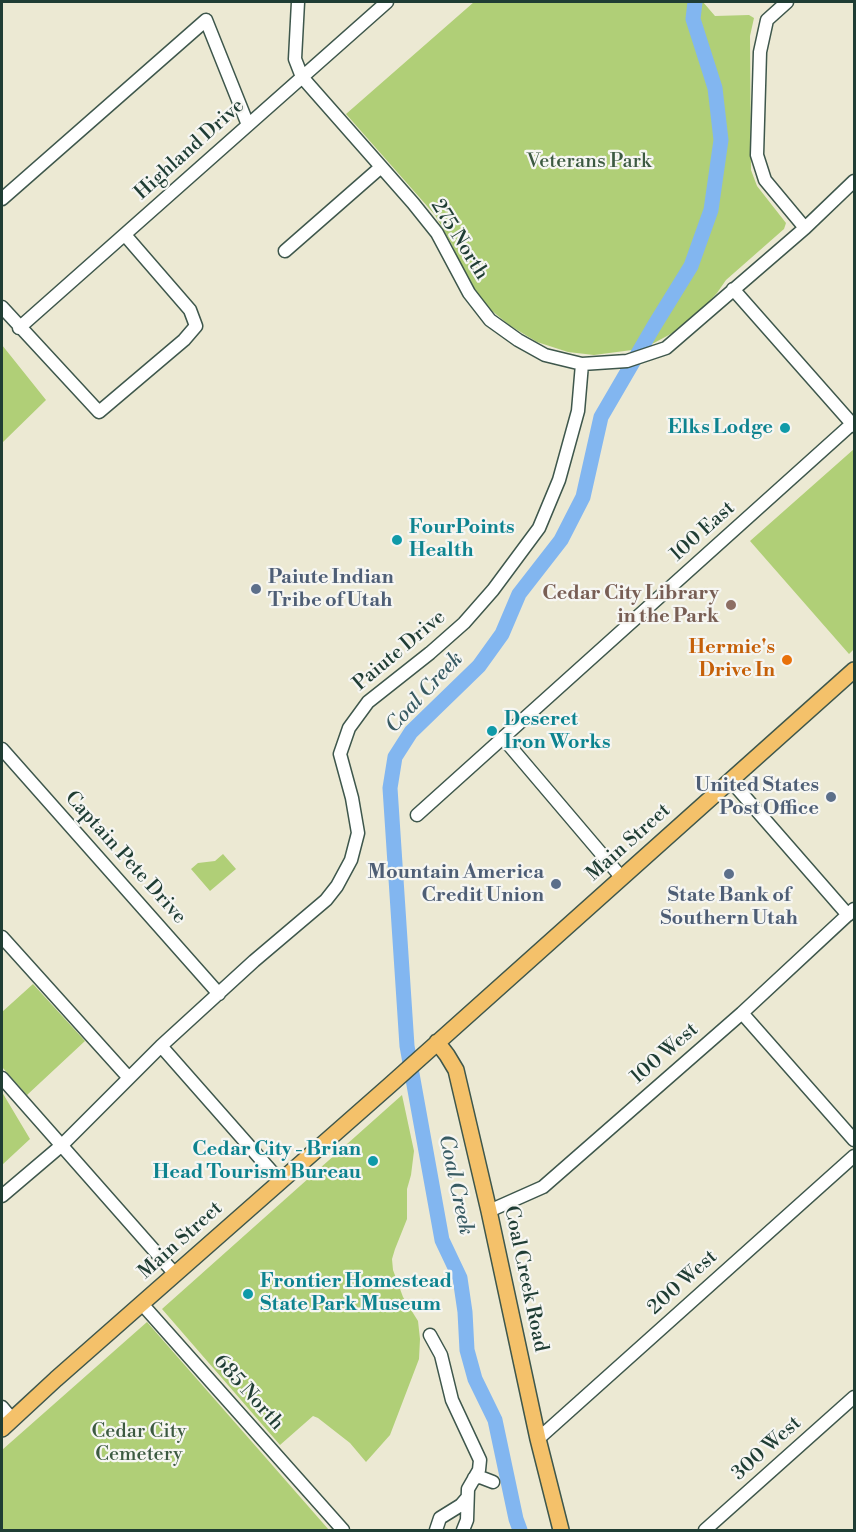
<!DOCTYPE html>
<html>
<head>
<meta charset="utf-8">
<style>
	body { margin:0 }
	#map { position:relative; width:856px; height:1532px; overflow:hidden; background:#ece9d3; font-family:"Libre Bodoni",serif }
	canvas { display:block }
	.frame { position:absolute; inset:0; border:3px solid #1f3d34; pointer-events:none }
</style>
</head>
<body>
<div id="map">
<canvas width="856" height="1532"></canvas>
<div class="frame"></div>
</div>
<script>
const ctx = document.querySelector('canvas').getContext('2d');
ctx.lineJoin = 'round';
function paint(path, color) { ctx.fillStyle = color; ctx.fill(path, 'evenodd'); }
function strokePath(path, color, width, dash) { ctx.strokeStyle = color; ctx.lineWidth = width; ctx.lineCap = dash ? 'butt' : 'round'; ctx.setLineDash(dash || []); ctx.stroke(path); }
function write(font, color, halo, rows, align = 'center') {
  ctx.font = font + ' "Libre Bodoni",serif'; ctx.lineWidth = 4.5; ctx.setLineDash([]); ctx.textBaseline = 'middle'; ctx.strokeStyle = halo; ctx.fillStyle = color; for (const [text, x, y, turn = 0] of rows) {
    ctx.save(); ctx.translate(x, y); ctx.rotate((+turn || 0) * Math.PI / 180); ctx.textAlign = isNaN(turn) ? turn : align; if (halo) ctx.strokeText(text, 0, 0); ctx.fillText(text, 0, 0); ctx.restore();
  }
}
paint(new Path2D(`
	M 474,2 L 703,2 L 715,16 L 749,15 L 754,18 L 750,36 L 751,170 L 757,186 L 786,223 L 784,229 L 726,280 L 717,293 L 705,306 L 678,330 L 654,343 L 632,350 L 594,355 L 568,352 L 537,342 L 509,325 L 485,305 L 468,280 L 451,243 L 435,215 L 346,114 Z
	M 2,345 L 46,400 L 2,443 Z
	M 854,449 L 854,649 L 849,654 L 750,541 Z
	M 223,854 L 236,869 L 210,891 L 191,869 L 198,863 L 215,861 Z
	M 33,984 L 85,1041 L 27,1095 L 2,1067 L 2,1012 Z
	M 2,1092 L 30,1139 L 2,1165 Z
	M 402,1095 L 414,1151 L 411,1175 L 407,1189 L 407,1219 L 395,1249 L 392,1259 L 393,1270 L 403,1297 L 418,1321 L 420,1339 L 419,1359 L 390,1435 L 366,1462 L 350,1443 L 318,1418 L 313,1416 L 280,1445 L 162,1309 Z
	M 147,1322 L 329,1530 L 2,1530 L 2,1450 Z`), '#b0cf77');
strokePath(new Path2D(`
	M 520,1530 L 516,1519 L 495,1420 L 475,1379 L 467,1350 L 465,1312 L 460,1278 L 442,1240 L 407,1046 L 390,788 L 395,757 L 411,732 L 479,666 L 502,634 L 519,594 L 561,540 L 583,497 L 601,417 L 654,326 L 691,266 L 711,210 L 721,140 L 715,88 L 693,19 L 695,2`), '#82b6f0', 15);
const minor = new Path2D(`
	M 298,2 L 295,59 L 302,77 L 413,203 L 437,233 L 469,293 L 490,320 L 518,340 L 545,355 L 582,364 L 627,361 L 666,348 L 805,228 L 854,181
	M 787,2 L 767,20 L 760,52 L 757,155 L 765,180 L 805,228
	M 2,199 L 206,20 L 248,125
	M 285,251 L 381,167
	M 733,289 L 854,426
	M 2,307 L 99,412 L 184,340 L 196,326 L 190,310 L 125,235
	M 19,328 L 387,2
	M 503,738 L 622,878
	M 2,749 L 219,994
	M 731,781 L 848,915
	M 417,815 L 854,422
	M 2,937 L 129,1078
	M 742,1013 L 854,1140
	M 161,1046 L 280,1181
	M 2,1078 L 175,1274
	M 2,1196 L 62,1145 L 161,1046 L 254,961 L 326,900 L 337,886 L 351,860 L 358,833 L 352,798 L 340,754 L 349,728 L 368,702 L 430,653 L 464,623 L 493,590 L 539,528 L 559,480 L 578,411 L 582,364
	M 489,1211 L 543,1187 L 742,1013 L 854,909
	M 142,1304 L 343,1530
	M 430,1335 L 441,1355 L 452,1400 L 480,1460 L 479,1470 L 468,1489 L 467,1520 L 463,1530
	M 2,1407 L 12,1419
	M 538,1439 L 854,1156
	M 474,1478 L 480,1477 L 493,1482
	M 436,1530 L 440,1518 L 461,1505 L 467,1498
	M 705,1530 L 854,1397`);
const major = new Path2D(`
	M 437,1042 L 447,1055 L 456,1070 L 489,1211 L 538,1439 L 561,1530
	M 2,1429 L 56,1379 L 390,1085 L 854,670`);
strokePath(minor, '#3e574c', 15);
strokePath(major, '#3e574c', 18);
strokePath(minor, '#fff', 12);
strokePath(major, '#f4c16a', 15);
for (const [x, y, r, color] of [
	[785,428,6,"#0f9aa8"],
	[397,540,6,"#0f9aa8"],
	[256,589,6,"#5c6f8a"],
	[731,605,6,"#8d6e63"],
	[787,660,6,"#e8710a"],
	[492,731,6,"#0f9aa8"],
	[831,797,6,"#5c6f8a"],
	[729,874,6,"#5c6f8a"],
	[556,884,6,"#5c6f8a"],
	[373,1161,6,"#0f9aa8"],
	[248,1294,6,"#0f9aa8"]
]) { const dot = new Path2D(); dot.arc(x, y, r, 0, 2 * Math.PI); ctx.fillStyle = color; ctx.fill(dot); strokePath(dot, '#f6f6f2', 2); }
write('20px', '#1f3d34', '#f6f6f2', [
	["Highland Drive",190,150,-42],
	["275 North",459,240,58],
	["100 East",703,532,-42],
	["Paiute Drive",400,651,-40],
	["Main Street",629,843,-42],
	["Captain Pete Drive",125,858,48],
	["100 West",665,1054,-41],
	["Main Street",181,1241,-42],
	["Coal Creek Road",525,1279,78],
	["200 West",683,1283,-42],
	["685 North",248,1393,48],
	["300 West",767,1449,-42]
]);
write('20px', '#3c5a41', '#f6f6f2', [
	["Veterans Park",589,162],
	["Cedar City",139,1432],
	["Cemetery",139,1455]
]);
write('bold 20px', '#0d838f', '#f6f6f2', [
	["Elks Lodge",773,428,"right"],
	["FourPoints",409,528],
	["Health",409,551],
	["Deseret",504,720],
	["Iron Works",504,743],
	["Cedar City - Brian",361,1150,"right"],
	["Head Tourism Bureau",361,1173,"right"],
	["Frontier Homestead",260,1282],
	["State Park Museum",260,1305]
], 'left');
write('bold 20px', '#4e5e75', '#f6f6f2', [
	["Paiute Indian",268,578,"left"],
	["Tribe of Utah",268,601,"left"],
	["United States",819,786],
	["Post Office",819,809],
	["Mountain America",544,873],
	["Credit Union",544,896],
	["State Bank of",729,896,"center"],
	["Southern Utah",729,919,"center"]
], 'right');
write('bold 20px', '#785e54', '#f6f6f2', [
	["Cedar City Library",719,594],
	["in the Park",719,617]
], 'right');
write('bold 20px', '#c56008', '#f6f6f2', [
	["Hermie's",775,648],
	["Drive In",775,671]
], 'right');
write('italic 21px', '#385b63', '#f6f6f2', [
	["Coal Creek",425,693,-47],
	["Coal Creek",455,1185,78]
]);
</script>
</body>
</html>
